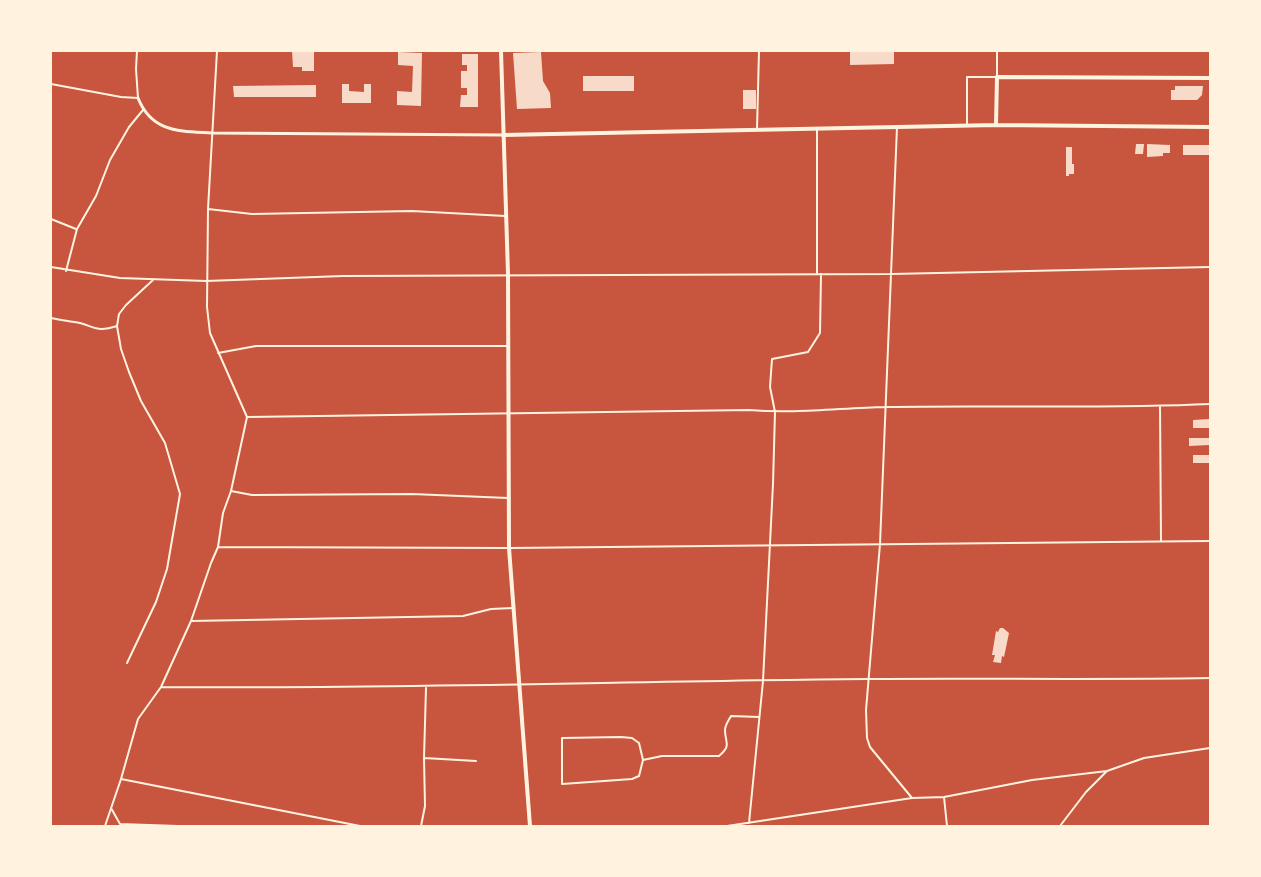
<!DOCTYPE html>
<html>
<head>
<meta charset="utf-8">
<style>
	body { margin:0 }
	#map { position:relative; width:1261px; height:877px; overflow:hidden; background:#c8553d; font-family:Commissioner,sans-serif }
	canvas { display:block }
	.frame { position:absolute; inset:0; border:52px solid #fff3e0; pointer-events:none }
</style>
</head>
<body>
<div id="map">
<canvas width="1261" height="877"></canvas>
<div class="frame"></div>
</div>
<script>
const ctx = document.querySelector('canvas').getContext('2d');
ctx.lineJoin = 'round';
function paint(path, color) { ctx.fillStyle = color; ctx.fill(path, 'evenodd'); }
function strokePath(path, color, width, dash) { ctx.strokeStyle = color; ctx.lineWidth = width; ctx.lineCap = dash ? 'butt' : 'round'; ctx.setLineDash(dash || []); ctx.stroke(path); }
paint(new Path2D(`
	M 292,51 L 314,51 L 314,71 L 302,71 L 302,67 L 293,67 Z
	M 850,51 L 894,51 L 894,64 L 850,65 Z
	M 398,52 L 422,53 L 421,106 L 397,105 L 397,91 L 412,92 L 413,66 L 398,65 Z
	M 541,52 L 543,81 L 550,93 L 551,108 L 517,109 L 513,53 Z
	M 462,54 L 478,54 L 478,107 L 460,107 L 461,95 L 467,95 L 467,88 L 461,88 L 461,71 L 467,71 L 467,65 L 462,65 Z
	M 583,76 L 634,76 L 634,91 L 583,91 Z
	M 342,84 L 349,84 L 349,91 L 364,92 L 364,84 L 371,84 L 371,103 L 342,103 Z
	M 316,85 L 316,97 L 234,97 L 233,86 Z
	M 1175,86 L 1203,86 L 1202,95 L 1197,100 L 1171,100 L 1171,90 L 1175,90 Z
	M 743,90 L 756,90 L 756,109 L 743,109 Z
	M 1136,144 L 1144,144 L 1143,154 L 1135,154 Z
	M 1147,144 L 1170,145 L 1170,153 L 1163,153 L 1163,156 L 1147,157 Z
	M 1183,145 L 1210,145 L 1210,155 L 1183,155 Z
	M 1066,147 L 1072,147 L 1072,164 L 1074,164 L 1074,174 L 1069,174 L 1069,176 L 1066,176 Z
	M 1210,419 L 1210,428 L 1193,428 L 1193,420 Z
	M 1189,438 L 1210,438 L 1210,445 L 1189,446 Z
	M 1193,455 L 1210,455 L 1210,463 L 1193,463 Z
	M 1000,628 L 1003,628 L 1009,633 L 1004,657 L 1002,656 L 1001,663 L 993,662 L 995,655 L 992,655 L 996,631 L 998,632 Z`), '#f7dbc8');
strokePath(new Path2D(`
	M 51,84 L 121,97 L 138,98 L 136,69 L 137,51
	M 967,126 L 967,77 L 997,77 L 997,51
	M 897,127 L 880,544 L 866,710 L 867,738 L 870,747 L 912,798
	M 757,129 L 759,51
	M 817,130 L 817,273
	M 208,209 L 252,214 L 412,211 L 505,216
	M 51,219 L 76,229
	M 51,267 L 120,278 L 206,281 L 343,276 L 892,274 L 1210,267
	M 66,271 L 77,229 L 96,196 L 110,160 L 129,127 L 143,110
	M 51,318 C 60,320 70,321 80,323 C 97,328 98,332 117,326
	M 218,353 L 256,346 L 509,346
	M 1160,406 L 1161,541
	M 247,417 L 749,410 C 794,414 840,408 885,407 C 994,405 1102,409 1210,404
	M 231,491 L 252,495 L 412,494 L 508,498
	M 218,547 L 509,548 L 1210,541
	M 191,621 L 463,616 L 491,609 L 513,608
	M 127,663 L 156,602 L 167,569 L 180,494 L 165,443 L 141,401 L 129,372 L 121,349 L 117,326 L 119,314 L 126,305 L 153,280
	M 161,687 C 397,689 632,681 867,679 C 982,678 1096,680 1210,678
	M 621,737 L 632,738 L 639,743 L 643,760 L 639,776 L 632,779 L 562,784 L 562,738 Z
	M 424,758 L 476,761
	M 643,760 L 662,756 L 719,756 C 732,745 725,743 725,730 C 725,725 729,720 731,716 L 759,717
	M 121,779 L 360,826
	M 944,797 L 947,826
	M 111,808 L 120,824 L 178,826
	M 749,823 L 763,681 L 773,484 L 775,412 L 770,387 L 772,359 L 808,352 L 820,333 L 821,274
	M 105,826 L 121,779 L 138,719 L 161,687 L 191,621 L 211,563 L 218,547 L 223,513 L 231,491 L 247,417 L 210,333 L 207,307 L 208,209 L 217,51
	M 421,826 L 425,806 L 424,758 L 426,688
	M 727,826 L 912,798 L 944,797 L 1032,780 L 1107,771 L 1144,758 L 1210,748
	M 1060,826 L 1086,792 L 1107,771`), '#fff3e0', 2);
strokePath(new Path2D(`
	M 138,98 C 152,133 180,131 212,133 L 503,135`), '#fff3e0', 3);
strokePath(new Path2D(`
	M 996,125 L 997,77 L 1210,78
	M 503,135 L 996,125 L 1210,127`), '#fff3e0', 4);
strokePath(new Path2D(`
	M 501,51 L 508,274 L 509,548 L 530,826`), '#fff3e0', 4);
</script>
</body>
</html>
